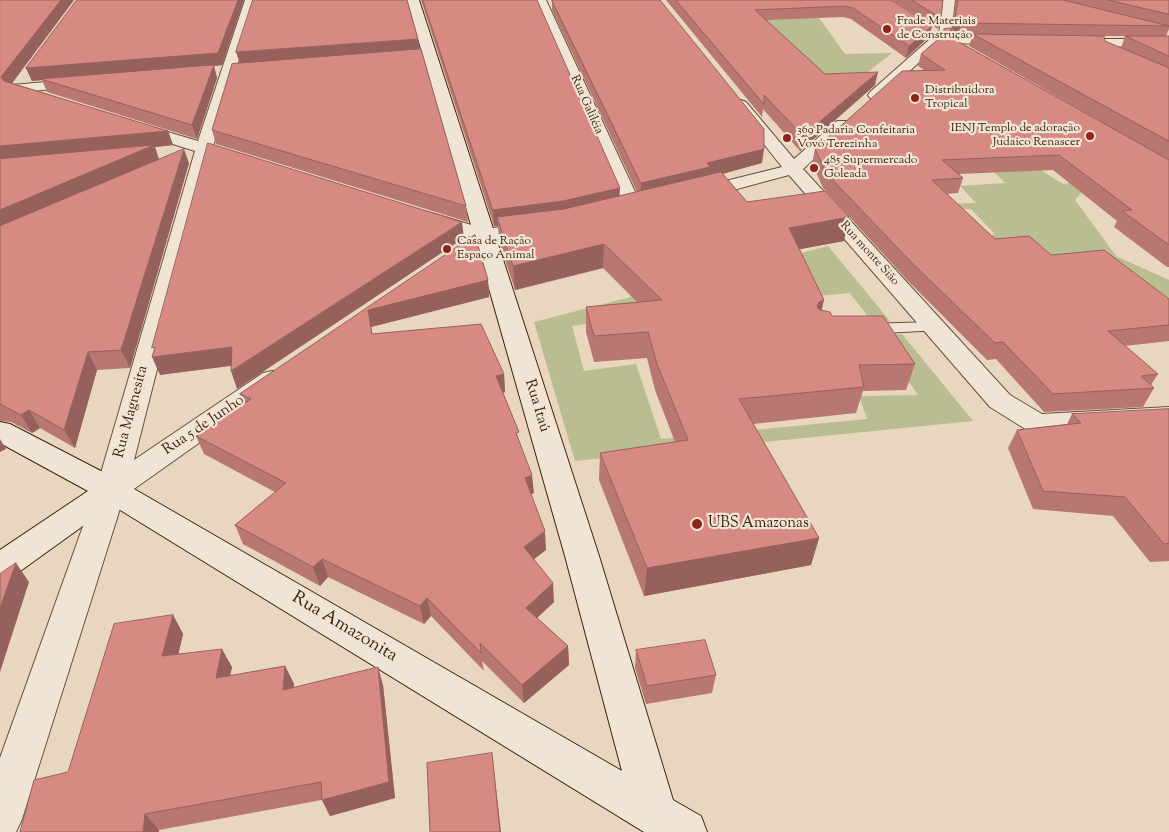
<!DOCTYPE html>
<html>
<head>
<meta charset="utf-8">
<style>
	body { margin:0 }
	canvas { display:block; background:#e8d7be }
</style>
</head>
<body>
<canvas width="1169" height="832"></canvas>
<script>
const ctx = document.querySelector('canvas').getContext('2d');
ctx.lineJoin = 'round';
function paint(path, color) { ctx.fillStyle = color; ctx.fill(path, 'evenodd'); }
function strokePath(path, color, width, dash) { ctx.strokeStyle = color; ctx.lineWidth = width; ctx.lineCap = dash ? 'butt' : 'round'; ctx.setLineDash(dash || []); ctx.stroke(path); }
function write(font, color, halo, rows, align = 'center') {
  ctx.font = font + ' "Sorts Mill Goudy",serif'; ctx.lineWidth = 4.5; ctx.setLineDash([]); ctx.textBaseline = 'middle'; ctx.strokeStyle = halo; ctx.fillStyle = color; for (const [text, x, y, turn = 0] of rows) {
    ctx.save(); ctx.translate(x, y); ctx.rotate((+turn || 0) * Math.PI / 180); ctx.textAlign = isNaN(turn) ? turn : align; if (halo) ctx.strokeText(text, 0, 0); ctx.fillText(text, 0, 0); ctx.restore();
  }
}
paint(new Path2D(`
	M 765,14 L 817,15 L 845,54 L 892,53 L 855,82 L 817,85 L 764,25 Z
	M 972,150 L 1034,166 L 1063,184 L 1083,181 L 1088,185 L 1075,200 L 1116,256 L 1169,280 L 1169,318 L 975,239 L 995,234 L 971,209 L 856,212 L 851,207 L 976,203 L 960,186 L 1005,183 Z
	M 828,246 L 890,321 L 872,322 L 850,293 L 753,302 L 572,326 L 584,371 L 636,364 L 661,439 L 867,419 L 859,396 L 918,395 L 878,337 L 902,334 L 973,421 L 575,461 L 534,322 Z`), '#b9bd8f');
const lane = new Path2D(`
	M 934,322 L 940,324 L 942,327 L 940,330 L 865,334 L 857,329 L 865,324 Z`);
const street = new Path2D(`
	M 245,0 L 257,0 L 213,146 L 247,156 L 250,160 L 247,164 L 241,165 L 211,156 L 134,460 L 263,373 L 272,371 L 281,373 L 285,379 L 281,385 L 124,496 L 22,819 L 16,832 L 0,832 L 0,758 L 96,490 L 195,151 L 128,130 L 126,127 L 134,122 L 198,141 Z
	M 534,0 L 546,0 L 643,209 L 640,213 L 626,213 L 623,209 Z
	M 943,0 L 955,0 L 951,35 L 945,39 L 939,35 Z
	M 958,36 L 1009,37 L 1015,41 L 1009,45 L 954,43 L 952,40 L 954,37 Z
	M 934,38 L 940,42 L 938,45 L 880,98 L 870,98 L 868,95 L 870,92 L 930,39 Z
	M 1074,39 L 1169,39 L 1169,47 L 1070,46 L 1068,43 Z
	M 81,79 L 86,80 L 88,83 L 86,86 L 0,94 L 0,86 Z
	M 741,100 L 746,102 L 794,159 L 837,121 L 849,121 L 851,124 L 849,127 L 803,169 L 1010,395 L 1042,414 L 1169,407 L 1169,425 L 1037,432 L 1027,430 L 990,407 L 789,175 L 696,200 L 689,198 L 687,194 L 689,190 L 782,167 L 733,105 Z
	M 428,212 L 485,229 L 534,223 L 541,225 L 544,229 L 541,233 L 534,235 L 484,241 L 421,222 L 418,218 L 421,214 Z`);
const secondary = new Path2D(`
	M 407,0 L 419,0 L 599,556 L 673,800 L 701,816 L 707,832 L 644,832 L 112,505 L 12,577 L 0,581 L 0,550 L 88,491 L 0,443 L 0,422 L 10,424 L 122,482 L 622,771 L 565,556 Z`);
strokePath(lane, '#6a4f39', 2);
strokePath(street, '#6a4f39', 2);
strokePath(secondary, '#40220d', 2);
paint(lane, '#f0e5d5');
paint(street, '#f0e5d5');
paint(secondary, '#f0e5d5');
paint(new Path2D(`
	M 0,0 L 74,0 L 12,83 L 168,131 L 173,145 L 155,147 L 159,159 L 189,163 L 130,368 L 97,370 L 75,448 L 40,428 L 32,433 L 11,422 L 0,421 Z
	M 77,0 L 244,0 L 222,65 L 214,66 L 217,78 L 197,139 L 47,92 L 42,80 L 32,81 L 26,68 Z
	M 421,0 L 537,0 L 620,196 L 637,192 L 552,10 L 552,0 L 762,163 L 723,174 L 747,202 L 844,241 L 800,249 L 822,310 L 915,364 L 906,390 L 863,391 L 856,413 L 753,424 L 819,538 L 811,565 L 644,596 L 599,480 L 600,453 L 675,442 L 655,390 L 647,358 L 594,362 L 586,332 L 586,307 L 637,302 L 603,268 L 515,290 L 499,241 L 498,226 L 494,226 Z
	M 666,0 L 891,0 L 932,26 L 929,37 L 906,58 L 851,19 L 843,17 L 766,20 L 825,74 L 875,85 L 800,151 L 763,109 L 762,117 Z
	M 892,0 L 943,0 L 941,18 L 938,29 Z
	M 956,0 L 1169,0 L 1169,29 L 1166,36 L 1169,36 L 1169,267 L 1167,267 L 1114,227 L 1117,221 L 1053,170 L 959,174 L 963,178 L 958,193 L 947,194 L 995,239 L 1051,255 L 1169,299 L 1169,341 L 1125,346 L 1158,374 L 1151,385 L 1154,388 L 1143,407 L 1044,412 L 996,359 L 987,360 L 908,281 L 823,188 L 812,163 L 815,149 L 924,70 L 918,66 L 921,54 L 952,28 ZM 958,34 L 973,34 L 969,46 L 1128,137 L 952,38 ZM 1104,36 L 1125,36 L 1121,48 L 1105,41 Z
	M 418,39 L 419,49 L 466,206 L 468,222 L 216,144 L 212,130 L 239,64 Z
	M 475,235 L 488,280 L 489,297 L 371,327 L 372,334 L 504,374 L 505,392 L 503,393 L 519,441 L 534,493 L 531,494 L 546,550 L 534,559 L 554,602 L 537,618 L 568,646 L 569,665 L 524,703 L 482,661 L 484,671 L 431,616 L 424,624 L 328,577 L 320,586 L 243,544 L 235,525 L 275,492 L 204,454 L 196,436 L 244,404 L 240,394 Z
	M 1169,409 L 1169,561 L 1150,562 L 1113,516 L 1033,509 L 1008,448 L 1017,430 L 1067,424 L 1072,414 Z
	M 173,615 L 183,634 L 178,654 L 232,667 L 230,676 L 285,666 L 294,684 L 293,687 L 383,685 L 395,798 L 330,816 L 322,800 L 159,830 L 68,772 Z
	M 636,650 L 716,675 L 712,693 L 646,704 L 635,668 Z`), '#b97771');
paint(new Path2D(`
	M 61,0 L 74,0 L 7,90 L 1,77 Z
	M 238,0 L 244,0 L 222,65 L 214,66 L 217,78 L 197,139 L 192,125 L 41,79 L 42,80 L 32,81 L 26,68 Z
	M 961,23 L 958,34 L 950,39 L 954,28 Z
	M 932,26 L 929,37 L 906,58 L 909,46 Z
	M 953,28 L 950,39 L 948,32 Z
	M 418,39 L 420,51 L 240,64 L 236,52 Z
	M 878,72 L 875,85 L 800,151 L 803,136 Z
	M 168,131 L 173,145 L 155,147 L 159,160 L 0,229 L 0,146 Z
	M 184,149 L 189,163 L 130,368 L 121,350 Z
	M 764,149 L 762,163 L 709,177 L 640,199 L 641,183 L 707,163 Z
	M 620,188 L 619,204 L 497,217 L 498,226 L 494,226 L 493,210 Z
	M 849,217 L 844,241 L 785,252 L 789,228 Z
	M 462,222 L 464,238 L 237,389 L 231,371 Z
	M 604,244 L 603,268 L 515,290 L 513,266 Z
	M 488,280 L 489,297 L 371,327 L 375,351 L 368,310 Z
	M 824,300 L 818,325 L 817,307 L 819,302 Z
	M 232,347 L 238,365 L 160,375 L 152,357 Z
	M 88,352 L 97,370 L 75,448 L 64,430 Z
	M 504,374 L 505,392 L 498,394 L 496,376 Z
	M 29,410 L 40,428 L 32,433 L 21,415 Z
	M 0,439 L 6,449 L 0,452 Z
	M 532,475 L 534,493 L 527,496 L 525,478 Z
	M 545,531 L 546,550 L 525,566 L 524,547 Z
	M 819,538 L 811,565 L 644,596 L 647,568 Z
	M 322,559 L 328,577 L 320,586 L 313,567 Z
	M 16,563 L 29,582 L 0,672 L 0,608 Z
	M 553,583 L 554,602 L 528,626 L 526,608 Z
	M 427,598 L 431,616 L 424,624 L 420,606 Z
	M 173,615 L 183,634 L 174,674 L 162,656 Z
	M 568,646 L 569,665 L 524,703 L 522,685 Z
	M 222,649 L 232,667 L 226,696 L 216,678 Z
	M 285,666 L 294,684 L 291,707 L 283,690 Z
	M 378,667 L 383,685 L 395,798 L 330,816 L 322,800 Z
	M 492,753 L 494,770 L 501,832 L 500,832 Z
	M 145,814 L 159,830 L 159,832 L 143,832 Z`), '#96615c');
const building = new Path2D(`
	M 0,0 L 61,0 L 1,77 L 4,81 L 168,131 L 0,146 Z
	M 77,0 L 238,0 L 218,53 L 26,68 Z
	M 253,0 L 407,0 L 418,39 L 236,52 Z
	M 423,0 L 537,0 L 620,188 L 563,201 L 493,210 Z
	M 552,0 L 660,0 L 764,129 L 764,149 L 707,163 L 710,167 L 641,183 Z
	M 676,0 L 891,0 L 932,26 L 909,46 L 853,8 L 845,6 L 755,10 L 825,74 L 878,72 L 803,136 L 764,95 L 764,104 Z
	M 912,0 L 943,0 L 941,18 Z
	M 958,0 L 1063,0 L 1169,26 L 961,23 L 954,28 Z
	M 1108,0 L 1169,0 L 1169,14 Z
	M 953,28 L 948,32 L 950,37 L 1169,160 L 1169,245 L 1122,211 L 1132,210 L 1059,155 L 942,160 L 963,178 L 932,180 L 995,239 L 1029,236 L 1051,255 L 1104,250 L 1169,299 L 1169,325 L 1108,331 L 1158,374 L 1141,376 L 1154,388 L 1053,394 L 1003,342 L 995,343 L 913,264 L 826,173 L 815,149 L 902,71 L 945,70 L 921,54 L 943,35 L 944,29 Z
	M 973,34 L 1104,36 L 1105,41 L 1169,68 L 1169,141 Z
	M 1126,36 L 1169,36 L 1169,56 Z
	M 421,49 L 466,206 L 212,130 L 232,64 Z
	M 214,65 L 192,125 L 41,79 Z
	M 208,143 L 462,222 L 231,371 L 232,347 L 152,357 L 155,347 L 152,348 Z
	M 154,145 L 0,210 L 0,159 Z
	M 184,149 L 121,350 L 88,352 L 64,430 L 29,410 L 21,415 L 0,404 L 0,226 Z
	M 721,172 L 747,202 L 825,191 L 849,217 L 789,228 L 824,300 L 819,302 L 817,307 L 820,310 L 830,312 L 832,316 L 883,316 L 915,364 L 859,365 L 864,387 L 739,399 L 819,538 L 647,568 L 600,453 L 688,440 L 657,364 L 648,332 L 594,336 L 586,307 L 662,300 L 604,244 L 513,266 L 497,217 L 564,209 Z
	M 475,235 L 488,280 L 368,310 L 372,334 L 481,324 L 504,374 L 496,376 L 519,432 L 516,433 L 532,475 L 525,478 L 545,531 L 524,547 L 553,583 L 526,608 L 568,646 L 522,685 L 480,643 L 481,653 L 427,598 L 420,606 L 322,559 L 313,567 L 235,525 L 286,483 L 196,436 L 251,399 L 240,394 Z
	M 1169,409 L 1169,543 L 1164,544 L 1125,497 L 1043,491 L 1017,430 L 1081,423 L 1072,414 Z
	M 16,563 L 0,608 L 0,574 Z
	M 173,615 L 162,656 L 222,649 L 216,678 L 285,666 L 283,690 L 378,667 L 389,782 L 322,800 L 321,782 L 145,814 L 143,832 L 20,832 L 34,780 L 68,772 L 114,624 Z
	M 705,640 L 716,675 L 647,686 L 636,650 Z
	M 492,753 L 500,832 L 430,832 L 427,763 Z`);
paint(building, '#d78a83');
strokePath(building, '#96615c', 1);
for (const [x, y, r, color] of [
	[887,29,5,"#8f2418"],
	[915,98,5,"#8f2418"],
	[1090,136,5,"#8f2418"],
	[787,138,5,"#8f2418"],
	[814,168,5,"#8f2418"],
	[447,249,5,"#8f2418"],
	[697,524,6,"#8f2418"]
]) { const dot = new Path2D(); dot.arc(x, y, r, 0, 2 * Math.PI); ctx.fillStyle = color; ctx.fill(dot); strokePath(dot, '#f0e5d5', 2); }
write('12px', '#40220d', '#f0e5d5', [
	["Frade Materiais",897,22],
	["de Construção",897,36],
	["Distribuidora",925,91],
	["Tropical",925,105],
	["IENJ Templo de adoração",1080,129,"right"],
	["Judaico Renascer",1080,143,"right"],
	["369 Padaria Confeitaria",797,131],
	["Vovó Terezinha",797,145],
	["485 Supermercado",824,161],
	["Goleada",824,175],
	["Casa de Ração",457,242],
	["Espaço Animal",457,256]
], 'left');
write('12px', '#40220d', '#f0e5d5', [
	["Rua Galiléia",586,105,66],
	["Rua monte Sião",869,254,48]
]);
write('15px', '#40220d', '#f0e5d5', [
	["Rua Itaú",536,406,73],
	["Rua Magnesita",132,412,-75],
	["Rua 5 de Junho",204,426,-34]
]);
write('15px', '#40220d', '#f0e5d5', [
	["UBS Amazonas",708,524]
], 'left');
write('18px', '#40220d', '#f0e5d5', [
	["Rua Amazonita",344,628,31]
]);
</script>
</body>
</html>
